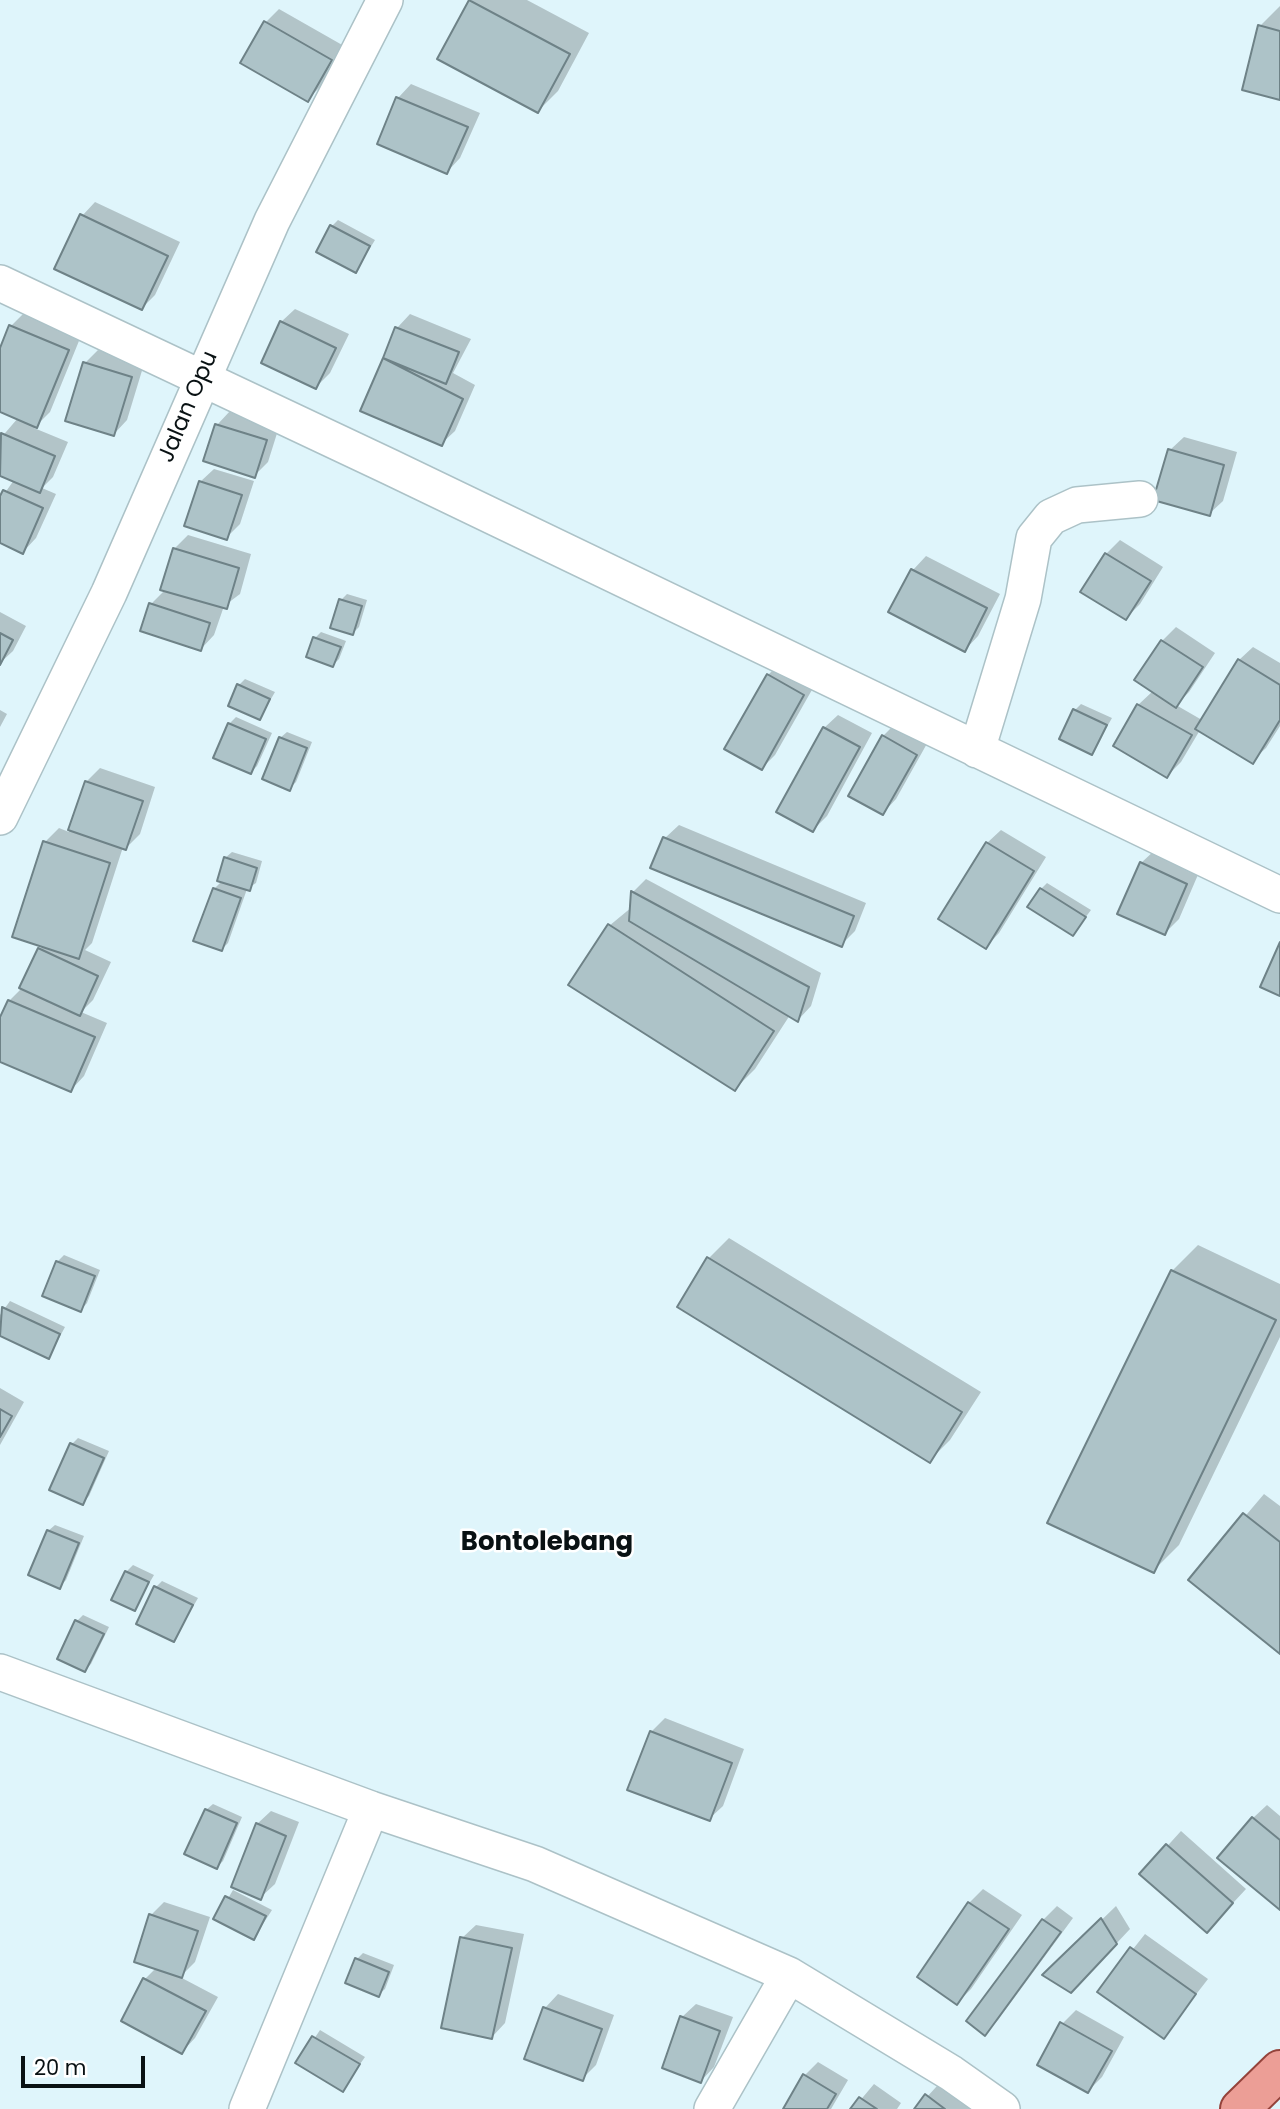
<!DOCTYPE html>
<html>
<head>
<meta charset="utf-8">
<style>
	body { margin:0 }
	#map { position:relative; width:1280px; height:2109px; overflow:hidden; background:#dff5fb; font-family:Poppins,sans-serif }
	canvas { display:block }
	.scale { position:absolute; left:21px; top:2056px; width:124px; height:32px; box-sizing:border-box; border:4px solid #091113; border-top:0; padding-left:9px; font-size:21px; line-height:24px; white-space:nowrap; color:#091113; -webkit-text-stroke:5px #fff; paint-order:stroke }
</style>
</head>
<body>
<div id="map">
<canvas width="1280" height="2109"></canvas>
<div class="scale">20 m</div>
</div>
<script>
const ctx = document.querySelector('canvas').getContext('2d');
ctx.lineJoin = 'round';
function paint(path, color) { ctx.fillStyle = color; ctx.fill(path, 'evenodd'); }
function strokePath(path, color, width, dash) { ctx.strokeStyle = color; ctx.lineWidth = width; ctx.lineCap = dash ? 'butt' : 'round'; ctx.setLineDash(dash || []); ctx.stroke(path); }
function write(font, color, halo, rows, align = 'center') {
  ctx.font = font + ' Poppins,sans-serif'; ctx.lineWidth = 5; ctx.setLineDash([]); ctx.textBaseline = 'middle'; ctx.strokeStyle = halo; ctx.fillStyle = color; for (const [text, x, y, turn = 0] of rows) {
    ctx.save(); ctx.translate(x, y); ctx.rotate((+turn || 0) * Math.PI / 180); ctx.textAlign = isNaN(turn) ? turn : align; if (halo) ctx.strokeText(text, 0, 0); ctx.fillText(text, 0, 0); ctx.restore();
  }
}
paint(new Path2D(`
	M 472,0 L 527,0 L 589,33 L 558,91 L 538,111 L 439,58 Z
	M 1280,6 L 1280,98 L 1260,26 Z
	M 279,9 L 344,46 L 321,86 L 307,100 L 265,23 Z
	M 411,84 L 480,113 L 460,158 L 447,172 L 398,98 Z
	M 95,202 L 180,242 L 155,295 L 142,308 L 82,216 Z
	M 338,220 L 375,240 L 356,271 L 332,226 Z
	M 295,309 L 349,334 L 330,373 L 316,387 L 281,322 Z
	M 25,312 L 81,336 L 50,412 L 34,428 L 68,442 L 53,477 L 42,488 L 56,494 L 36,538 L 23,552 L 0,542 L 0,500 L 14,480 L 0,474 L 0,439 L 18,418 L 0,410 L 0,353 L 11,326 Z
	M 410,314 L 471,339 L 453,373 L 475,385 L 455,431 L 441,444 L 362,410 L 397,328 Z
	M 98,350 L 144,364 L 127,420 L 114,434 L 85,363 Z
	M 230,411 L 279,427 L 268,462 L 254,476 L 217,425 Z
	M 1184,437 L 1237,452 L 1223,501 L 1209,514 L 1170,450 Z
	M 214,469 L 254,481 L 240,524 L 226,538 L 200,482 Z
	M 188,535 L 251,554 L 240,594 L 224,606 L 214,635 L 201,649 L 151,604 L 165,590 L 174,549 Z
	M 1120,540 L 1163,567 L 1140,604 L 1126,618 L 1106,554 Z
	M 926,556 L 1000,594 L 978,636 L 965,650 L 891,612 L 913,570 Z
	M 347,594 L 367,600 L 359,627 L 353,633 L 341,600 Z
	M 0,612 L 26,626 L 13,651 L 0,663 Z
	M 1176,627 L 1215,653 L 1189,692 L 1176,705 L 1202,720 L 1239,660 L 1253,647 L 1280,663 L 1280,726 L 1266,748 L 1252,761 L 1200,730 L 1181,762 L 1167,776 L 1138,705 L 1153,691 L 1162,641 Z
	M 321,632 L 346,641 L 339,659 L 333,665 L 315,638 Z
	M 782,661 L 817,681 L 775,755 L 762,768 L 768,675 Z
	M 245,679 L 275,692 L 260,718 L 239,685 Z
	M 1081,704 L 1112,718 L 1092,753 L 1075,710 Z
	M 0,710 L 7,714 L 0,727 Z
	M 838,715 L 872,733 L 827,816 L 813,830 L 824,728 Z
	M 236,717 L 272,733 L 257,766 L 251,772 L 229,724 Z
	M 897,722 L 929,740 L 896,799 L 883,813 L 883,736 Z
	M 287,732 L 312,742 L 296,782 L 289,789 L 280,738 Z
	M 100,768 L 155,787 L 140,834 L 126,848 L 123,847 L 92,943 L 85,950 L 111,962 L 93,1000 L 81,1012 L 107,1023 L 84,1076 L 71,1090 L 0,1060 L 0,1022 L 9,1001 L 22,988 L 43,945 L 45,842 L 59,828 L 69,832 L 86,782 Z
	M 679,825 L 866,903 L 855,931 L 841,945 L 665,838 Z
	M 1001,830 L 1046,857 L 999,933 L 986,947 L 987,843 Z
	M 1155,850 L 1200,870 L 1179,919 L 1165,933 L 1141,863 Z
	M 232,852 L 262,861 L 256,883 L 247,889 L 228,943 L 222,949 L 214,889 L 222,881 L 225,858 Z
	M 646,879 L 821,973 L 811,1006 L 798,1020 L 790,1015 L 755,1069 L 735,1089 L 609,926 L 632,907 L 633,892 Z
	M 1047,883 L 1091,910 L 1073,934 L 1041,889 Z
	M 729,1238 L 981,1392 L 950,1440 L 930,1460 L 679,1306 L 709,1258 Z
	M 1198,1245 L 1280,1284 L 1280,1337 L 1179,1545 L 1153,1571 L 1172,1271 Z
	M 64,1255 L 100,1270 L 87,1303 L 81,1310 L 57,1262 Z
	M 10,1301 L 65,1327 L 49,1357 L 0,1334 L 0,1315 Z
	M 0,1388 L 24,1402 L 0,1445 Z
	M 78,1438 L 109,1451 L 89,1496 L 82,1503 L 72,1444 Z
	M 1264,1494 L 1280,1506 L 1280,1651 L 1191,1580 Z
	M 55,1525 L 84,1536 L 66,1580 L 59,1587 L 48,1531 Z
	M 133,1565 L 154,1575 L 134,1609 L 126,1572 Z
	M 162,1581 L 198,1598 L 174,1640 L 156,1587 Z
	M 83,1615 L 109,1627 L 91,1664 L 85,1670 L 77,1621 Z
	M 665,1718 L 744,1749 L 723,1806 L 709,1819 L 651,1732 Z
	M 213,1804 L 242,1817 L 223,1861 L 217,1867 L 206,1810 Z
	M 1267,1805 L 1280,1816 L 1280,1908 L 1253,1818 Z
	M 271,1811 L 299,1822 L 275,1884 L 261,1897 L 257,1824 Z
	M 1181,1831 L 1246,1889 L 1220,1917 L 1142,1874 Z
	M 983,1889 L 1022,1915 L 971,1989 L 957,2003 L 919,1976 L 969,1903 Z
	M 233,1890 L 272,1910 L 254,1938 L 216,1919 Z
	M 164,1902 L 210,1917 L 195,1962 L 180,1977 L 218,1997 L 195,2038 L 182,2052 L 145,1979 L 156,1968 L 151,1915 Z
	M 1057,1906 L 1073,1918 L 998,2020 L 985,2033 L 968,2021 L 1043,1920 Z
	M 1116,1906 L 1130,1929 L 1085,1977 L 1045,1975 Z
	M 476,1925 L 524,1934 L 505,2023 L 492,2037 L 462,1938 Z
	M 1145,1934 L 1208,1979 L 1163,2037 L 1099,1992 Z
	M 363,1953 L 394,1965 L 385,1989 L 378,1995 L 357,1959 Z
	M 558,1994 L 614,2015 L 596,2065 L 582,2079 L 545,2008 Z
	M 696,2004 L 733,2017 L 714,2067 L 701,2081 L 682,2017 Z
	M 1076,2010 L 1124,2037 L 1102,2077 L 1088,2091 L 1062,2024 Z
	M 320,2030 L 365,2057 L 342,2090 L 298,2063 Z
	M 818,2062 L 848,2080 L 831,2109 L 785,2109 L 805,2075 Z
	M 947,2075 L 992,2109 L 916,2109 Z
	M 874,2084 L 901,2103 L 897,2109 L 853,2109 Z`), '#0003');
const building = new Path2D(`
	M 469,0 L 570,54 L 538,113 L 437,59 Z
	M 264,21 L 332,60 L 308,102 L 240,63 Z
	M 1258,25 L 1280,31 L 1280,100 L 1242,90 Z
	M 396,97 L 468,127 L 447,174 L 377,144 Z
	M 80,214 L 168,256 L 142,310 L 54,269 Z
	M 330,225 L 370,246 L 356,273 L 316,252 Z
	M 280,321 L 336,348 L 316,389 L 261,363 Z
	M 9,325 L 69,350 L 37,428 L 0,412 L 0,348 Z
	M 395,327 L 459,352 L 446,384 L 383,358 Z
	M 383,358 L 463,399 L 442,446 L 360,411 Z
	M 83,362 L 132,377 L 114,436 L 65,421 Z
	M 215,424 L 267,440 L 255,478 L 203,461 Z
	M 1,433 L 55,456 L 40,493 L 0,476 Z
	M 1168,449 L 1224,465 L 1210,516 L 1153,500 Z
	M 199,481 L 242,495 L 227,540 L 184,526 Z
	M 3,490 L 43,508 L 23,554 L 0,543 L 0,496 Z
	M 173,548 L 239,568 L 227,609 L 160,590 Z
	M 1105,553 L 1151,581 L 1126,620 L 1080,592 Z
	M 911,569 L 987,608 L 965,652 L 888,612 Z
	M 339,599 L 362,606 L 353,635 L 330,628 Z
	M 149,603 L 210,623 L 201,651 L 140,631 Z
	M 0,633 L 13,640 L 0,665 Z
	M 313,637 L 341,647 L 333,667 L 306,657 Z
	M 1161,640 L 1203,667 L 1176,708 L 1134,680 Z
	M 1238,659 L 1280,685 L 1280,720 L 1253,764 L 1195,729 Z
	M 767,674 L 804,695 L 762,770 L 724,749 Z
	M 237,684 L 270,699 L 260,720 L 228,706 Z
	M 1137,704 L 1192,735 L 1167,778 L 1113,746 Z
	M 1073,709 L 1107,725 L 1092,755 L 1059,739 Z
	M 228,723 L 266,739 L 251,774 L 213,758 Z
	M 823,727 L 860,747 L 813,832 L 776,812 Z
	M 882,735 L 917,755 L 883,815 L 848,796 Z
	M 279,737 L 307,748 L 290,791 L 262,779 Z
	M 85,781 L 143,801 L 126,850 L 68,830 Z
	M 663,837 L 854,916 L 842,947 L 650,868 Z
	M 43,841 L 110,863 L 79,959 L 12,937 Z
	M 986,842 L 1034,871 L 986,949 L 938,919 Z
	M 224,857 L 257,868 L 250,891 L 217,881 Z
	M 1140,862 L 1187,884 L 1165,935 L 1117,914 Z
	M 213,888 L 241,898 L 222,951 L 193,941 Z
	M 1040,888 L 1086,917 L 1073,936 L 1027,907 Z
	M 631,891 L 809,987 L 798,1022 L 629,921 Z
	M 608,924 L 774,1031 L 735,1091 L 568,985 Z
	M 1280,942 L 1280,996 L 1260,987 Z
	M 38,948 L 98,976 L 80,1016 L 19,988 Z
	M 8,1000 L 95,1037 L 71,1092 L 0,1062 L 0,1017 Z
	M 707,1257 L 962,1412 L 930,1463 L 677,1307 Z
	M 56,1261 L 95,1276 L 81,1312 L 42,1296 Z
	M 1171,1270 L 1276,1320 L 1154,1573 L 1047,1523 Z
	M 2,1307 L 60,1334 L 49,1359 L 0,1336 Z
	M 0,1409 L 12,1416 L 0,1437 Z
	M 70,1443 L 104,1458 L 83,1505 L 49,1490 Z
	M 1243,1513 L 1280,1542 L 1280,1654 L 1188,1580 Z
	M 47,1530 L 79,1543 L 60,1589 L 28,1575 Z
	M 125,1571 L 149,1582 L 135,1611 L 111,1600 Z
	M 154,1586 L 193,1605 L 174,1642 L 136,1624 Z
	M 75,1620 L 104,1634 L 85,1672 L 57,1659 Z
	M 650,1731 L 732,1763 L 710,1821 L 627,1790 Z
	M 205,1809 L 237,1823 L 217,1869 L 184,1854 Z
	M 1252,1817 L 1280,1840 L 1280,1910 L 1217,1858 Z
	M 256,1823 L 286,1836 L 261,1900 L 231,1887 Z
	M 1166,1844 L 1233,1903 L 1207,1933 L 1139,1874 Z
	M 225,1896 L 266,1916 L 254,1940 L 213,1919 Z
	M 968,1902 L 1009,1929 L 957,2005 L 917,1977 Z
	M 149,1914 L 198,1931 L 182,1978 L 134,1962 Z
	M 1101,1918 L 1117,1944 L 1071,1993 L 1042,1975 Z
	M 1042,1919 L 1061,1932 L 985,2036 L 966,2021 Z
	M 460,1937 L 512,1948 L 492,2039 L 441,2028 Z
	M 1130,1947 L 1196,1994 L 1164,2039 L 1097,1992 Z
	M 355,1958 L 389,1972 L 379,1997 L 345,1983 Z
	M 143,1978 L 206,2011 L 182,2054 L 121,2021 Z
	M 543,2007 L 602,2029 L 583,2081 L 524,2059 Z
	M 680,2016 L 720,2031 L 701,2083 L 662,2068 Z
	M 1060,2022 L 1112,2051 L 1088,2093 L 1037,2065 Z
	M 312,2036 L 360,2064 L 343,2092 L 295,2063 Z
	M 803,2074 L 836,2094 L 827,2109 L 783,2109 Z
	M 925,2094 L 945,2109 L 914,2109 Z
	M 859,2097 L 877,2109 L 850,2109 Z`);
paint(building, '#adc3c8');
strokePath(building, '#6e8287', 2);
const street = new Path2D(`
	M 0,283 L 390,467 L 1280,895
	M 977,750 L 1023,599 L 1034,538 L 1051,517 L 1077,505 L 1140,499
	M 0,817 L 109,593 L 272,221 L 385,0
	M 0,1672 L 371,1809 L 535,1864 L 789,1975 L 712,2109
	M 789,1975 L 951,2073 L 1002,2109
	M 247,2109 L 371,1809`);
const primary = new Path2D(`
	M 1240,2109 L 1280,2070`);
strokePath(street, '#acc2c7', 38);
strokePath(primary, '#94433b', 42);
strokePath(street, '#fff', 35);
strokePath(primary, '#ec9e96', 38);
write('23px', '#091113', '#fff', [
	["Jalan Opu",189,407,-67]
]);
write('bold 26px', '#091113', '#fff', [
	["Bontolebang",547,1543]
]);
</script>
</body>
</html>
